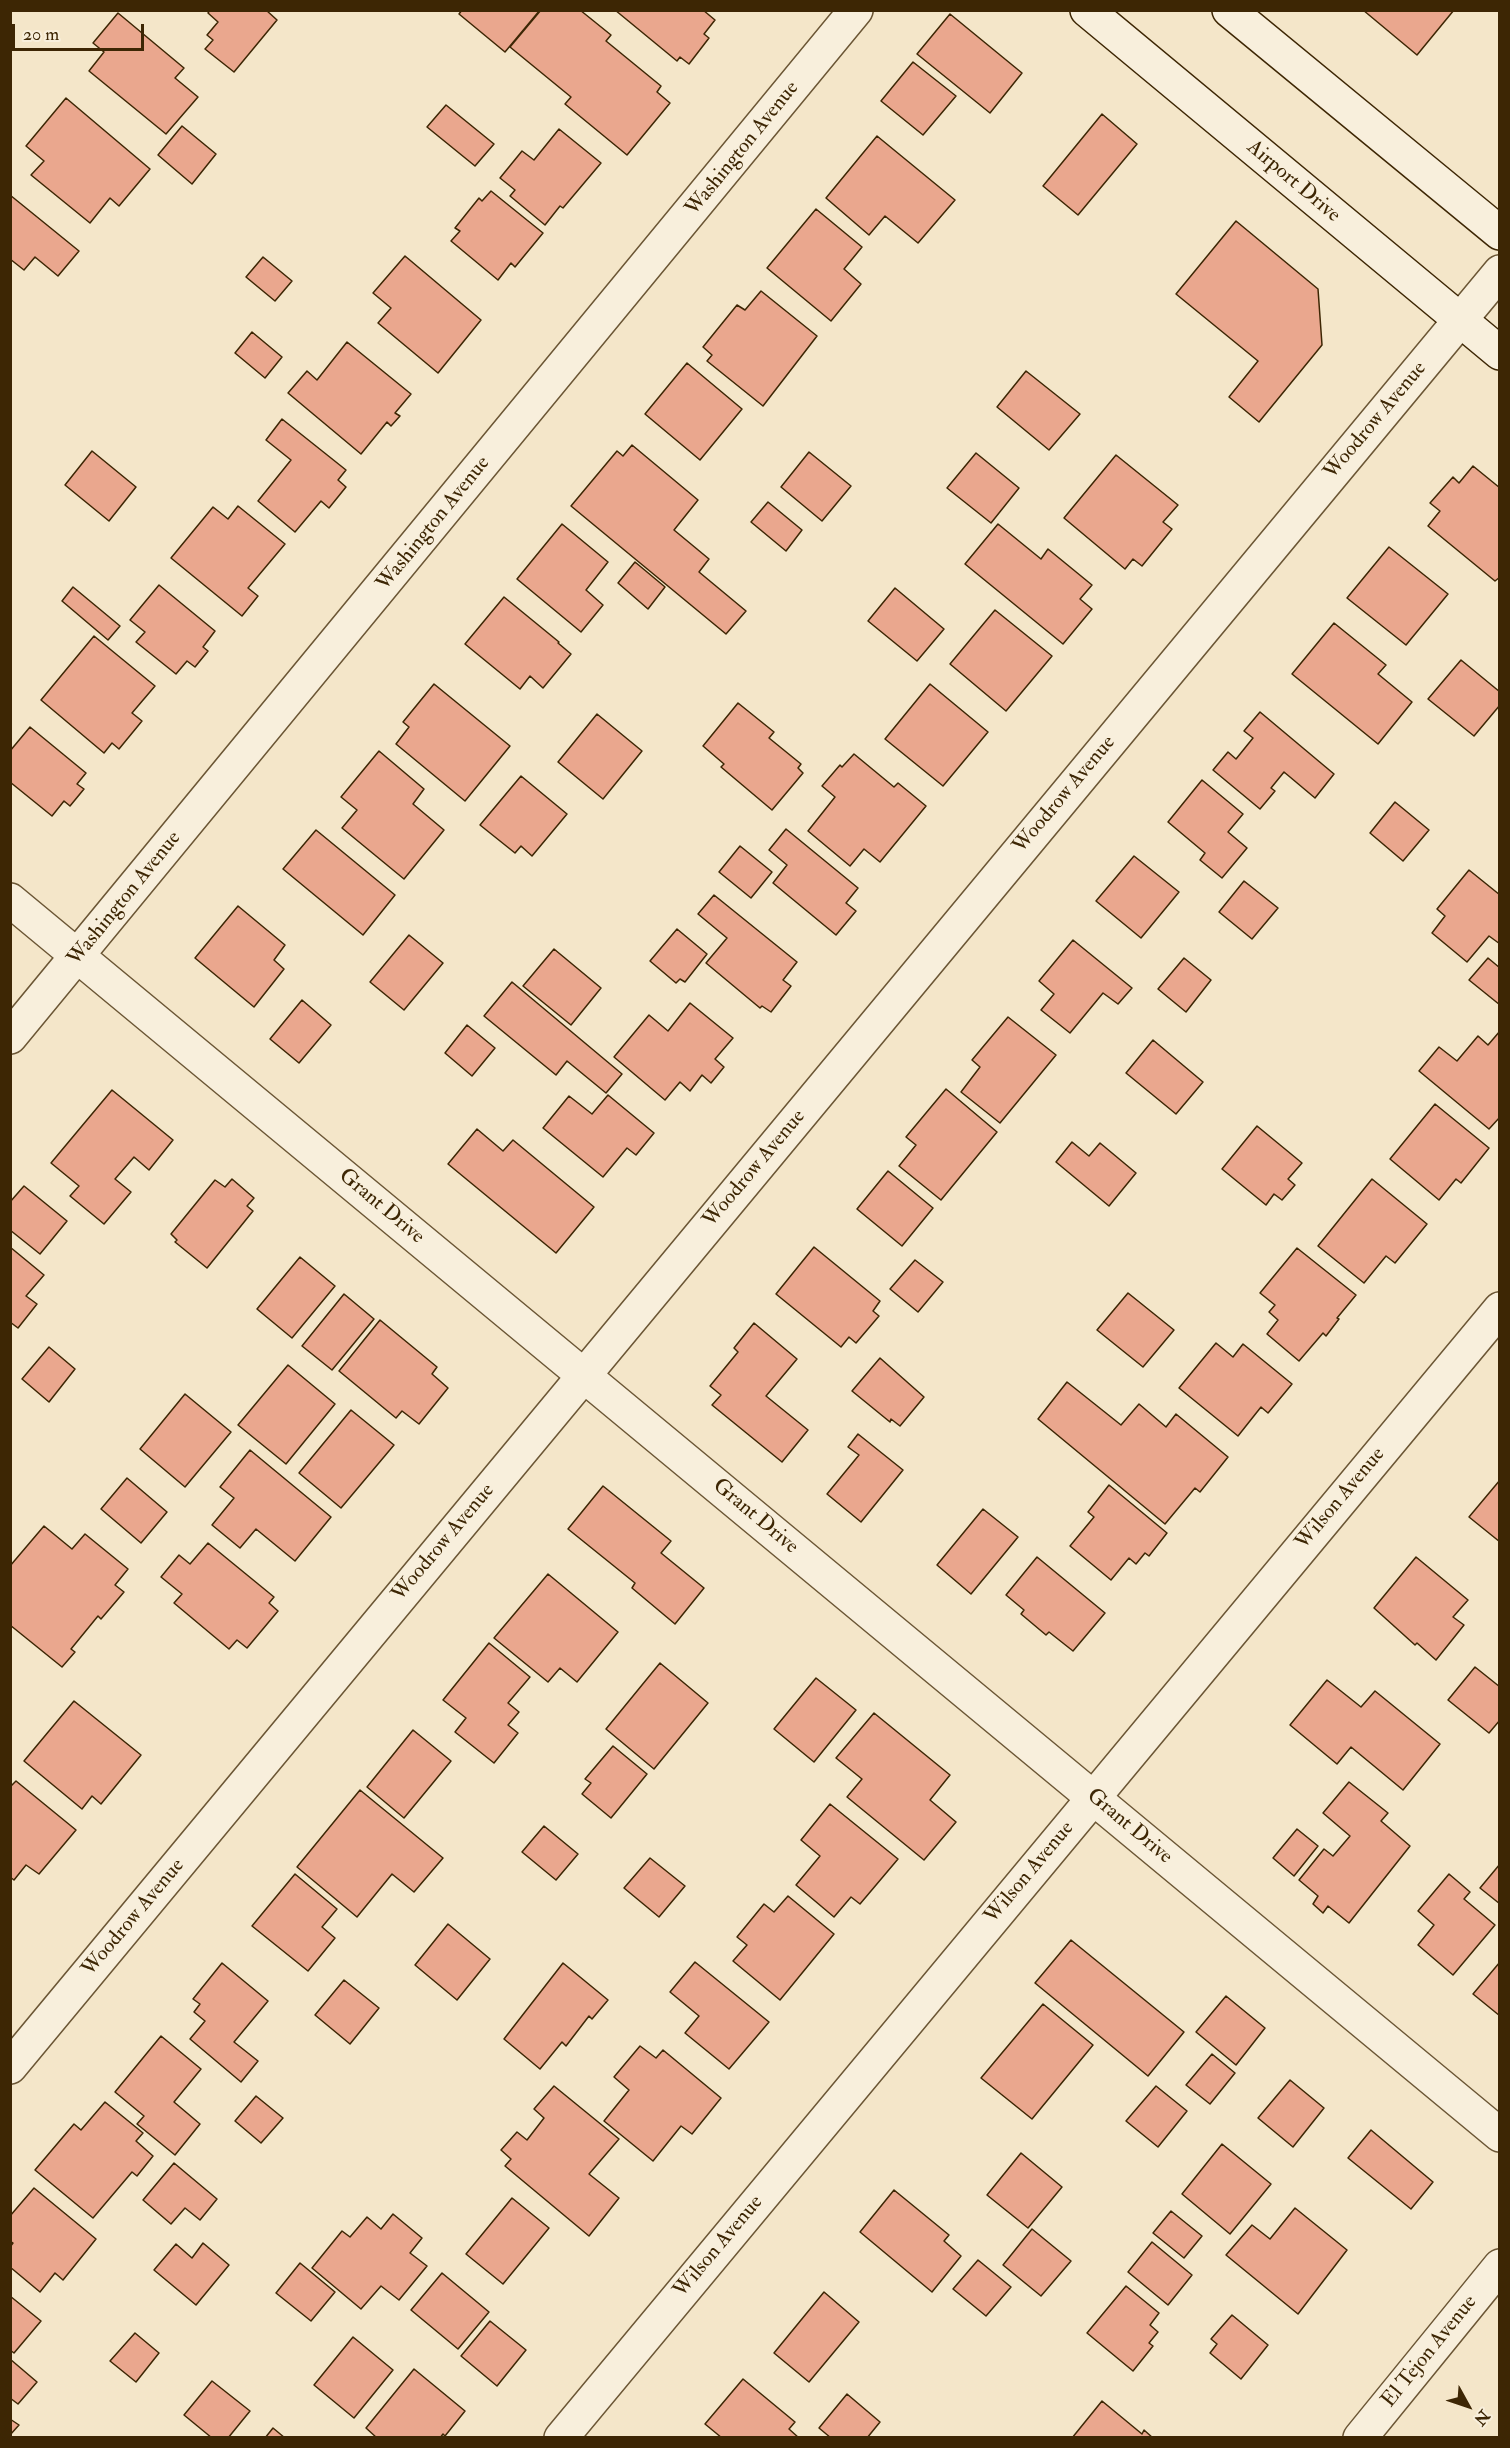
<!DOCTYPE html>
<html>
<head>
<meta charset="utf-8">
<style>
	body { margin:0 }
	#map { position:relative; width:1510px; height:2448px; overflow:hidden; background:#f4e6c9; font-family:"IM FELL Double Pica",serif }
	canvas { display:block }
	.frame { position:absolute; inset:0; border:12px solid #3d2604; pointer-events:none }
	.north { position:absolute; left:1438px; top:2376px; width:60px; height:60px; -webkit-text-stroke:4px #f8efdc; paint-order:stroke; rotate:130deg; font-size:16px; font-weight:700; line-height:24px; text-align:center; color:#3d2604 }
	.north::after { content:''; display:block; margin:auto; width:21px; height:27px; background:#3d2604; clip-path:polygon(50% 0,100% 100%,50% 72%,0 100%) }
	.scale { position:absolute; left:12px; top:24px; width:132px; height:27px; box-sizing:border-box; border:3px solid #3d2604; border-top:0; padding-left:8px; font-size:18px; line-height:21px; white-space:nowrap; color:#3d2604; -webkit-text-stroke:4px #f8efdc; paint-order:stroke }
</style>
</head>
<body>
<div id="map">
<canvas width="1510" height="2448"></canvas>
<div class="frame"></div>
<div class="north">N</div>
<div class="scale">20 m</div>
</div>
<script>
const ctx = document.querySelector('canvas').getContext('2d');
ctx.lineJoin = 'round';
function paint(path, color) { ctx.fillStyle = color; ctx.fill(path, 'evenodd'); }
function strokePath(path, color, width, dash) { ctx.strokeStyle = color; ctx.lineWidth = width; ctx.lineCap = dash ? 'butt' : 'round'; ctx.setLineDash(dash || []); ctx.stroke(path); }
function write(font, color, halo, rows, align = 'center') {
  ctx.font = font + ' "IM FELL Double Pica",serif'; ctx.lineWidth = 4.5; ctx.setLineDash([]); ctx.textBaseline = 'middle'; ctx.strokeStyle = halo; ctx.fillStyle = color; for (const [text, x, y, turn = 0] of rows) {
    ctx.save(); ctx.translate(x, y); ctx.rotate((+turn || 0) * Math.PI / 180); ctx.textAlign = isNaN(turn) ? turn : align; if (halo) ctx.strokeText(text, 0, 0); ctx.fillText(text, 0, 0); ctx.restore();
  }
}
const building = new Path2D(`
	M 210,10 L 266,10 L 277,20 L 234,72 L 205,49 L 213,40 L 207,35 L 218,22 L 208,13 Z
	M 462,10 L 540,10 L 505,52 L 459,14 Z
	M 541,10 L 580,10 L 611,35 L 606,41 L 661,86 L 657,92 L 670,103 L 627,155 L 565,104 L 571,97 L 510,47 Z
	M 615,10 L 703,10 L 715,20 L 704,34 L 709,38 L 689,64 L 680,57 L 677,61 Z
	M 1363,10 L 1454,10 L 1417,55 Z
	M 118,13 L 184,68 L 175,78 L 198,97 L 166,134 L 89,71 L 104,52 L 93,43 Z
	M 950,14 L 1022,73 L 990,113 L 917,54 Z
	M 913,62 L 956,96 L 923,135 L 881,101 Z
	M 66,98 L 150,169 L 119,206 L 110,198 L 90,223 L 31,175 L 44,161 L 26,146 Z
	M 446,105 L 494,144 L 475,166 L 427,127 Z
	M 1102,114 L 1137,144 L 1078,215 L 1043,186 Z
	M 182,126 L 216,154 L 192,184 L 158,155 Z
	M 559,129 L 601,163 L 563,208 L 560,206 L 545,225 L 510,196 L 515,190 L 500,178 L 522,151 L 534,160 Z
	M 877,136 L 955,200 L 918,243 L 885,216 L 869,235 L 826,198 Z
	M 491,191 L 543,233 L 515,267 L 511,263 L 498,280 L 451,241 L 460,231 L 455,228 L 479,198 L 482,201 Z
	M 10,195 L 79,251 L 58,276 L 35,257 L 24,270 L 10,259 Z
	M 816,209 L 862,247 L 844,269 L 861,284 L 831,321 L 767,268 Z
	M 1236,221 L 1318,289 L 1322,345 L 1259,422 L 1229,397 L 1258,361 L 1176,294 Z
	M 405,256 L 481,320 L 438,373 L 378,323 L 391,308 L 373,293 Z
	M 263,257 L 292,281 L 275,301 L 246,277 Z
	M 761,291 L 817,336 L 763,406 L 707,361 L 712,355 L 703,347 L 737,305 L 745,310 Z
	M 252,332 L 282,357 L 265,378 L 235,353 Z
	M 347,342 L 411,394 L 395,413 L 400,416 L 391,426 L 387,422 L 361,454 L 288,393 L 307,371 L 317,380 Z
	M 687,363 L 742,409 L 700,460 L 645,414 Z
	M 1026,371 L 1080,414 L 1049,450 L 997,407 Z
	M 282,419 L 346,470 L 338,480 L 346,487 L 329,508 L 321,501 L 295,532 L 258,501 L 291,460 L 266,440 Z
	M 632,445 L 698,500 L 674,530 L 709,559 L 699,572 L 746,611 L 726,634 L 571,506 L 617,451 L 623,456 Z
	M 92,451 L 136,487 L 109,521 L 65,485 Z
	M 809,452 L 851,486 L 822,521 L 781,487 Z
	M 976,453 L 1019,488 L 991,523 L 947,488 Z
	M 1116,455 L 1178,505 L 1163,522 L 1172,529 L 1142,566 L 1133,559 L 1125,569 L 1064,518 Z
	M 1473,466 L 1500,488 L 1500,577 L 1495,581 L 1428,526 L 1440,511 L 1430,503 L 1453,477 L 1459,483 Z
	M 768,502 L 802,530 L 786,551 L 751,522 Z
	M 238,506 L 285,544 L 248,588 L 258,596 L 242,616 L 171,558 L 213,507 L 228,519 Z
	M 562,524 L 608,562 L 586,590 L 603,605 L 581,632 L 517,579 Z
	M 998,524 L 1041,559 L 1048,549 L 1092,585 L 1080,599 L 1092,609 L 1063,644 L 965,564 Z
	M 1389,547 L 1448,594 L 1406,645 L 1347,598 Z
	M 635,562 L 665,587 L 648,609 L 618,583 Z
	M 159,585 L 215,631 L 203,647 L 208,651 L 195,667 L 187,661 L 176,674 L 136,642 L 145,632 L 130,620 Z
	M 73,587 L 120,626 L 108,640 L 62,601 Z
	M 895,588 L 944,629 L 917,661 L 868,621 Z
	M 504,597 L 559,642 L 558,643 L 571,654 L 543,688 L 530,676 L 520,689 L 465,644 Z
	M 995,610 L 1052,656 L 1006,711 L 950,664 Z
	M 1334,623 L 1386,665 L 1378,674 L 1412,702 L 1378,744 L 1292,674 Z
	M 94,636 L 155,686 L 132,713 L 142,721 L 119,749 L 112,743 L 104,753 L 41,700 Z
	M 1461,660 L 1500,692 L 1500,705 L 1474,736 L 1428,699 Z
	M 434,684 L 510,746 L 465,801 L 396,744 L 409,727 L 403,722 Z
	M 930,684 L 988,732 L 943,786 L 885,739 Z
	M 738,703 L 774,732 L 769,738 L 801,764 L 798,768 L 803,773 L 772,810 L 721,767 L 724,764 L 703,746 Z
	M 1260,712 L 1334,774 L 1315,798 L 1284,772 L 1271,788 L 1275,791 L 1260,809 L 1213,770 L 1228,752 L 1236,759 L 1253,738 L 1244,731 Z
	M 597,714 L 642,751 L 603,799 L 558,762 Z
	M 30,727 L 86,773 L 77,784 L 84,789 L 70,806 L 64,801 L 52,816 L 10,782 L 10,751 Z
	M 379,751 L 424,789 L 413,804 L 444,830 L 404,879 L 342,828 L 357,810 L 341,797 Z
	M 854,754 L 894,787 L 898,783 L 926,806 L 880,862 L 864,849 L 850,866 L 808,831 L 835,797 L 822,786 L 840,765 L 842,767 Z
	M 521,776 L 567,814 L 532,856 L 521,846 L 515,853 L 480,825 Z
	M 1202,780 L 1243,814 L 1228,832 L 1247,848 L 1222,878 L 1200,860 L 1205,853 L 1168,822 Z
	M 1395,802 L 1429,830 L 1403,861 L 1370,833 Z
	M 786,829 L 858,888 L 846,903 L 856,911 L 836,935 L 773,883 L 787,865 L 769,850 Z
	M 316,830 L 395,895 L 363,935 L 283,869 Z
	M 740,846 L 772,872 L 751,898 L 719,872 Z
	M 1134,856 L 1179,892 L 1141,938 L 1096,901 Z
	M 1469,870 L 1500,895 L 1500,944 L 1489,936 L 1467,962 L 1432,933 L 1445,916 L 1437,909 Z
	M 1244,881 L 1278,908 L 1252,939 L 1219,912 Z
	M 714,895 L 797,962 L 783,980 L 791,986 L 771,1012 L 762,1006 L 760,1008 L 706,963 L 727,938 L 698,914 Z
	M 238,906 L 285,945 L 274,960 L 284,969 L 254,1007 L 195,958 Z
	M 677,929 L 707,954 L 685,982 L 680,979 L 676,983 L 650,961 Z
	M 409,935 L 443,963 L 404,1010 L 370,982 Z
	M 1073,940 L 1132,988 L 1118,1004 L 1103,993 L 1070,1033 L 1041,1010 L 1054,994 L 1039,981 Z
	M 554,949 L 601,988 L 571,1025 L 523,986 Z
	M 1184,958 L 1211,980 L 1186,1012 L 1158,989 Z
	M 1488,958 L 1500,968 L 1500,1005 L 1469,980 Z
	M 512,982 L 622,1074 L 606,1093 L 567,1061 L 556,1075 L 484,1016 Z
	M 302,1000 L 331,1025 L 299,1063 L 270,1039 Z
	M 690,1003 L 733,1038 L 715,1059 L 724,1067 L 711,1083 L 702,1075 L 690,1091 L 680,1082 L 665,1100 L 614,1057 L 649,1015 L 668,1031 Z
	M 1008,1017 L 1056,1055 L 1000,1123 L 961,1092 L 980,1067 L 972,1060 Z
	M 467,1025 L 495,1048 L 472,1076 L 445,1053 Z
	M 1500,1031 L 1500,1117 L 1489,1129 L 1419,1071 L 1439,1047 L 1457,1061 L 1478,1036 L 1488,1045 Z
	M 1153,1040 L 1203,1082 L 1176,1114 L 1126,1073 Z
	M 946,1089 L 997,1132 L 941,1200 L 899,1166 L 916,1145 L 906,1137 Z
	M 112,1090 L 173,1140 L 149,1170 L 134,1157 L 115,1179 L 131,1192 L 104,1224 L 70,1196 L 79,1186 L 51,1163 Z
	M 608,1095 L 654,1133 L 636,1155 L 627,1148 L 603,1177 L 543,1128 L 569,1096 L 592,1114 Z
	M 1435,1104 L 1489,1148 L 1461,1183 L 1456,1179 L 1439,1200 L 1390,1159 Z
	M 1257,1126 L 1302,1163 L 1288,1179 L 1295,1185 L 1282,1200 L 1274,1194 L 1266,1205 L 1222,1169 Z
	M 477,1129 L 503,1151 L 513,1140 L 594,1207 L 556,1253 L 448,1164 Z
	M 1072,1142 L 1089,1156 L 1100,1143 L 1136,1173 L 1109,1206 L 1056,1162 Z
	M 888,1171 L 933,1208 L 902,1246 L 857,1209 Z
	M 232,1179 L 254,1198 L 247,1206 L 253,1211 L 207,1268 L 175,1242 L 177,1240 L 171,1234 L 215,1180 L 225,1187 Z
	M 1372,1179 L 1427,1224 L 1395,1263 L 1386,1256 L 1364,1283 L 1318,1246 Z
	M 24,1186 L 67,1221 L 40,1254 L 10,1230 L 10,1202 Z
	M 10,1247 L 44,1275 L 26,1296 L 37,1304 L 18,1328 L 10,1322 Z
	M 814,1247 L 880,1301 L 873,1311 L 879,1316 L 856,1343 L 849,1337 L 841,1347 L 776,1294 Z
	M 1297,1248 L 1356,1295 L 1337,1318 L 1339,1319 L 1326,1336 L 1323,1333 L 1299,1361 L 1267,1334 L 1278,1320 L 1269,1312 L 1275,1305 L 1260,1293 Z
	M 300,1257 L 335,1286 L 292,1338 L 257,1309 Z
	M 915,1260 L 943,1282 L 918,1312 L 890,1289 Z
	M 1128,1293 L 1174,1330 L 1143,1367 L 1097,1330 Z
	M 344,1294 L 374,1319 L 332,1370 L 302,1346 Z
	M 380,1320 L 437,1367 L 432,1374 L 448,1388 L 419,1424 L 402,1411 L 396,1418 L 339,1371 Z
	M 754,1323 L 797,1359 L 766,1396 L 808,1430 L 782,1462 L 712,1405 L 721,1395 L 710,1386 L 738,1352 L 734,1348 Z
	M 1216,1343 L 1233,1357 L 1243,1344 L 1292,1384 L 1268,1413 L 1261,1407 L 1238,1436 L 1179,1388 Z
	M 49,1347 L 75,1369 L 49,1402 L 22,1379 Z
	M 880,1358 L 924,1397 L 900,1426 L 891,1419 L 890,1422 L 852,1391 Z
	M 288,1365 L 335,1404 L 286,1464 L 238,1425 Z
	M 1067,1382 L 1121,1425 L 1139,1404 L 1166,1427 L 1176,1414 L 1228,1457 L 1200,1492 L 1195,1488 L 1165,1524 L 1038,1419 Z
	M 185,1394 L 231,1432 L 185,1487 L 140,1449 Z
	M 351,1410 L 394,1445 L 341,1508 L 299,1473 Z
	M 858,1434 L 903,1470 L 861,1522 L 827,1494 L 859,1455 L 848,1447 Z
	M 250,1450 L 331,1517 L 295,1561 L 256,1529 L 240,1548 L 212,1525 L 234,1498 L 220,1487 Z
	M 127,1478 L 167,1512 L 141,1543 L 101,1509 Z
	M 1500,1480 L 1500,1542 L 1469,1517 Z
	M 1109,1485 L 1167,1533 L 1149,1556 L 1145,1553 L 1136,1564 L 1129,1558 L 1111,1580 L 1070,1546 L 1094,1517 L 1088,1512 Z
	M 603,1486 L 671,1541 L 661,1553 L 704,1588 L 675,1624 L 632,1588 L 635,1583 L 568,1529 Z
	M 983,1509 L 1018,1537 L 971,1594 L 937,1565 Z
	M 44,1526 L 72,1549 L 85,1534 L 128,1569 L 115,1585 L 124,1592 L 101,1619 L 98,1616 L 71,1649 L 75,1652 L 62,1667 L 10,1625 L 10,1566 Z
	M 208,1543 L 274,1597 L 269,1603 L 278,1611 L 247,1648 L 237,1640 L 229,1649 L 174,1603 L 182,1594 L 161,1577 L 179,1555 L 190,1564 Z
	M 1037,1557 L 1105,1613 L 1073,1651 L 1049,1632 L 1046,1635 L 1021,1614 L 1024,1610 L 1006,1595 Z
	M 1416,1557 L 1468,1600 L 1453,1617 L 1464,1625 L 1436,1660 L 1417,1643 L 1415,1645 L 1374,1608 Z
	M 548,1574 L 618,1632 L 577,1682 L 560,1668 L 548,1682 L 494,1638 Z
	M 489,1643 L 530,1677 L 508,1703 L 519,1712 L 508,1725 L 518,1733 L 494,1763 L 455,1732 L 466,1718 L 443,1700 Z
	M 660,1663 L 708,1703 L 654,1769 L 606,1729 Z
	M 1475,1667 L 1500,1687 L 1500,1720 L 1489,1733 L 1448,1700 Z
	M 816,1678 L 856,1710 L 814,1762 L 774,1729 Z
	M 1327,1680 L 1361,1707 L 1375,1691 L 1440,1744 L 1403,1790 L 1351,1747 L 1337,1764 L 1290,1725 Z
	M 74,1701 L 141,1755 L 101,1804 L 92,1796 L 82,1809 L 24,1761 Z
	M 874,1713 L 950,1775 L 930,1800 L 956,1822 L 924,1860 L 847,1797 L 862,1779 L 836,1758 Z
	M 413,1730 L 451,1761 L 404,1818 L 367,1787 Z
	M 613,1746 L 647,1774 L 611,1818 L 582,1794 L 591,1783 L 585,1779 Z
	M 16,1781 L 76,1830 L 39,1874 L 26,1865 L 14,1880 L 10,1877 L 10,1787 Z
	M 1349,1782 L 1388,1813 L 1381,1821 L 1410,1846 L 1349,1923 L 1328,1906 L 1323,1913 L 1313,1904 L 1318,1896 L 1299,1880 L 1324,1849 L 1333,1856 L 1350,1836 L 1323,1813 Z
	M 360,1790 L 443,1858 L 414,1892 L 392,1874 L 357,1917 L 297,1867 Z
	M 830,1804 L 898,1859 L 860,1904 L 851,1897 L 834,1917 L 796,1885 L 820,1856 L 801,1840 Z
	M 544,1826 L 578,1854 L 556,1880 L 522,1852 Z
	M 1297,1829 L 1318,1846 L 1294,1876 L 1273,1858 Z
	M 650,1858 L 685,1886 L 659,1917 L 624,1888 Z
	M 1500,1864 L 1500,1904 L 1480,1888 Z
	M 295,1874 L 337,1909 L 322,1927 L 335,1938 L 308,1971 L 252,1926 Z
	M 1449,1874 L 1470,1892 L 1464,1899 L 1495,1925 L 1453,1975 L 1418,1945 L 1434,1925 L 1418,1911 Z
	M 788,1896 L 834,1934 L 780,2000 L 733,1961 L 747,1945 L 737,1937 L 764,1904 L 774,1912 Z
	M 448,1924 L 490,1959 L 457,2000 L 415,1965 Z
	M 1071,1940 L 1184,2032 L 1148,2076 L 1035,1983 Z
	M 695,1962 L 769,2022 L 729,2069 L 685,2033 L 699,2016 L 670,1992 Z
	M 1500,1962 L 1500,2016 L 1473,1994 Z
	M 222,1963 L 268,2001 L 234,2042 L 258,2061 L 241,2082 L 190,2039 L 205,2021 L 194,2012 L 200,2004 L 193,1999 Z
	M 563,1963 L 608,2000 L 592,2019 L 589,2016 L 566,2046 L 562,2042 L 540,2069 L 504,2039 Z
	M 344,1980 L 379,2008 L 350,2044 L 315,2015 Z
	M 1226,1996 L 1265,2028 L 1236,2065 L 1196,2032 Z
	M 1043,2004 L 1093,2045 L 1032,2119 L 981,2078 Z
	M 161,2036 L 201,2069 L 174,2102 L 200,2124 L 175,2155 L 137,2124 L 144,2116 L 115,2092 Z
	M 640,2046 L 656,2058 L 663,2050 L 721,2098 L 692,2134 L 681,2126 L 653,2161 L 604,2121 L 629,2090 L 614,2077 Z
	M 1212,2054 L 1235,2073 L 1210,2104 L 1186,2085 Z
	M 1290,2080 L 1324,2108 L 1293,2147 L 1258,2118 Z
	M 554,2086 L 619,2139 L 589,2174 L 619,2198 L 589,2236 L 505,2166 L 511,2159 L 501,2150 L 517,2132 L 527,2140 L 544,2118 L 534,2109 Z
	M 1156,2086 L 1187,2111 L 1158,2147 L 1126,2121 Z
	M 256,2096 L 283,2118 L 261,2143 L 235,2121 Z
	M 105,2102 L 143,2133 L 136,2141 L 153,2156 L 137,2176 L 132,2172 L 93,2218 L 35,2170 L 74,2124 L 81,2130 Z
	M 1371,2130 L 1433,2182 L 1411,2209 L 1348,2158 Z
	M 1222,2144 L 1271,2184 L 1230,2234 L 1182,2194 Z
	M 1021,2153 L 1062,2187 L 1028,2228 L 987,2195 Z
	M 174,2163 L 217,2199 L 200,2220 L 185,2208 L 171,2224 L 143,2200 Z
	M 34,2188 L 96,2239 L 63,2280 L 55,2273 L 40,2292 L 10,2267 L 10,2247 L 13,2243 L 10,2241 L 10,2216 Z
	M 894,2190 L 949,2235 L 944,2241 L 961,2256 L 932,2292 L 860,2232 Z
	M 512,2198 L 549,2228 L 503,2284 L 466,2254 Z
	M 1295,2208 L 1347,2250 L 1298,2314 L 1226,2255 L 1252,2225 L 1270,2239 Z
	M 1171,2211 L 1202,2236 L 1184,2258 L 1153,2233 Z
	M 393,2214 L 422,2238 L 410,2253 L 427,2266 L 399,2300 L 381,2286 L 361,2309 L 312,2268 L 342,2231 L 350,2237 L 367,2217 L 381,2229 Z
	M 1032,2229 L 1071,2261 L 1041,2296 L 1003,2265 Z
	M 1152,2242 L 1192,2275 L 1168,2305 L 1128,2272 Z
	M 203,2243 L 229,2265 L 196,2305 L 154,2270 L 176,2244 L 192,2258 Z
	M 978,2260 L 1011,2287 L 986,2316 L 953,2289 Z
	M 300,2263 L 335,2292 L 311,2321 L 276,2293 Z
	M 442,2273 L 489,2312 L 458,2349 L 411,2310 Z
	M 1126,2286 L 1159,2313 L 1150,2325 L 1158,2332 L 1149,2343 L 1153,2346 L 1133,2371 L 1087,2333 Z
	M 824,2292 L 859,2322 L 809,2382 L 774,2353 Z
	M 10,2296 L 41,2321 L 14,2353 L 10,2350 Z
	M 1232,2315 L 1268,2345 L 1241,2379 L 1210,2353 L 1217,2344 L 1211,2339 Z
	M 490,2321 L 526,2350 L 497,2386 L 461,2356 Z
	M 135,2333 L 159,2353 L 136,2382 L 110,2361 Z
	M 353,2337 L 393,2370 L 354,2418 L 314,2385 Z
	M 10,2359 L 37,2382 L 18,2404 L 10,2398 Z
	M 414,2369 L 465,2411 L 445,2436 L 443,2434 L 440,2438 L 377,2438 L 366,2428 Z
	M 743,2379 L 795,2422 L 789,2429 L 799,2438 L 722,2438 L 705,2424 Z
	M 212,2381 L 250,2411 L 228,2438 L 212,2438 L 184,2415 Z
	M 847,2394 L 880,2422 L 867,2438 L 831,2438 L 819,2428 Z
	M 1102,2401 L 1142,2434 L 1144,2430 L 1153,2438 L 1072,2438 Z
	M 10,2419 L 19,2425 L 10,2435 Z
	M 273,2428 L 285,2438 L 265,2438 Z`);
paint(building, '#eaa78e');
strokePath(building, '#3d2604', 1.5);
const minor = new Path2D(`
	M 10,900 L 1500,2135
	M 10,1037 L 856,10
	M 10,2067 L 1500,272
	M 561,2438 L 1500,1309
	M 1360,2438 L 1500,2266`);
const secondary = new Path2D(`
	M 1087,10 L 1500,353
	M 1229,10 L 1500,233`);
strokePath(minor, '#6b5635', 36);
strokePath(secondary, '#3d2604', 36);
strokePath(minor, '#f8efdc', 33);
strokePath(secondary, '#f8efdc', 33);
write('21px', '#3d2604', '#f8efdc', [
	["Washington Avenue",743,149,-51],
	["Airport Drive",1293,182,40],
	["Woodrow Avenue",1376,421,-50],
	["Washington Avenue",434,524,-51],
	["Woodrow Avenue",1065,795,-50],
	["Washington Avenue",125,899,-51],
	["Woodrow Avenue",755,1169,-50],
	["Grant Drive",381,1207,40],
	["Wilson Avenue",1341,1499,-50],
	["Grant Drive",755,1517,40],
	["Woodrow Avenue",444,1543,-50],
	["Grant Drive",1129,1827,40],
	["Wilson Avenue",1030,1873,-50],
	["Woodrow Avenue",134,1918,-50],
	["Wilson Avenue",719,2247,-50],
	["El Tejon Avenue",1430,2352,-51]
]);
</script>
</body>
</html>
